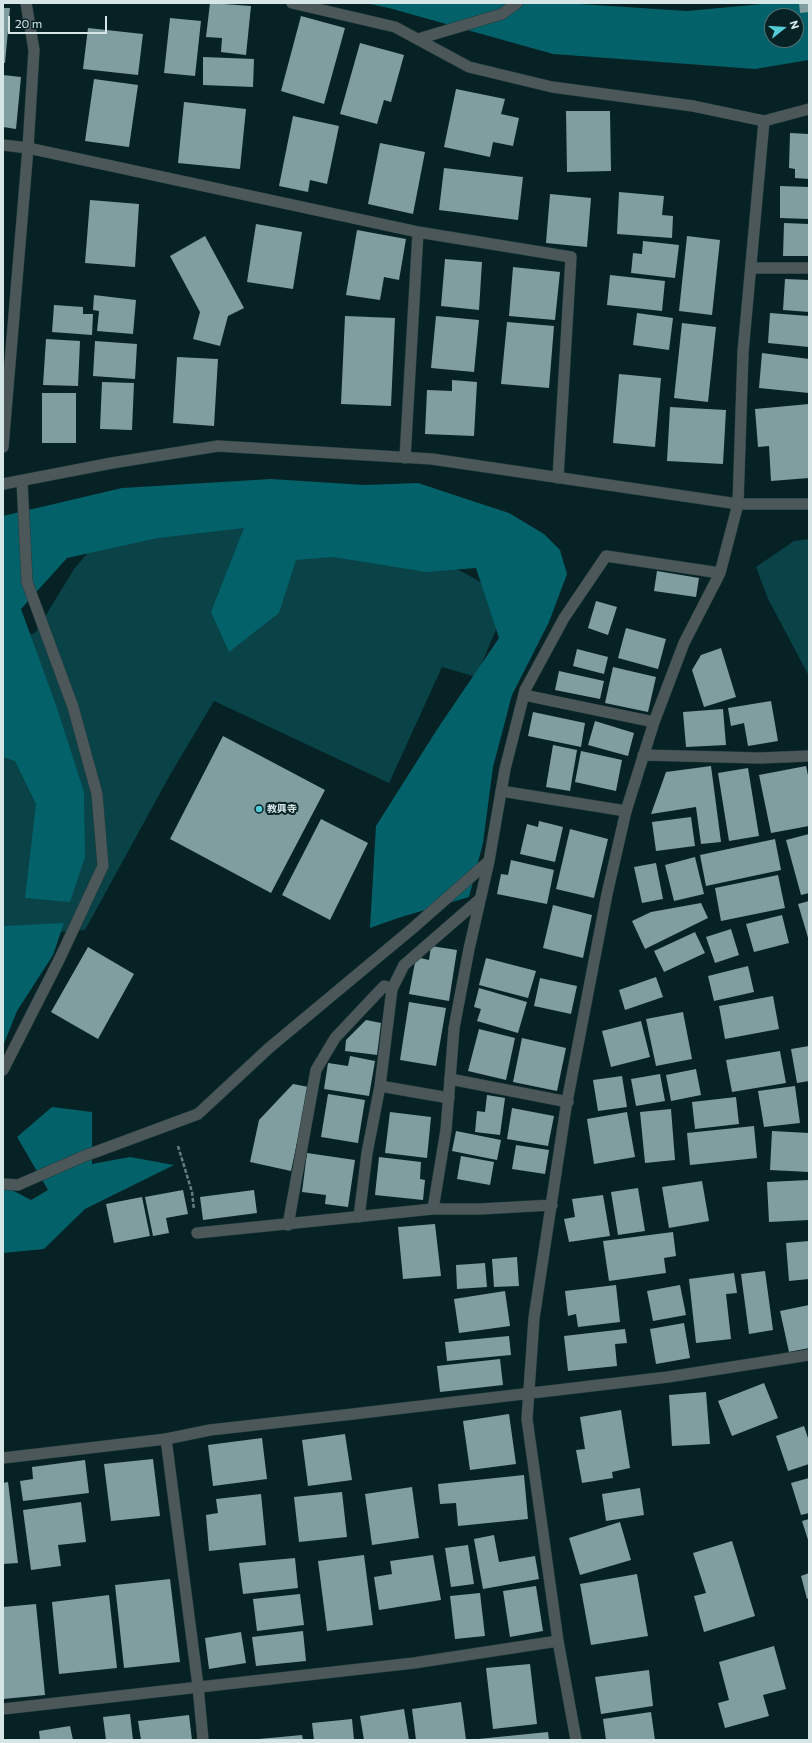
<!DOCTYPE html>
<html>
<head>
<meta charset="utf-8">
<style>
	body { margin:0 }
	#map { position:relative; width:812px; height:1743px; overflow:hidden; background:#062224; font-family:Commissioner,sans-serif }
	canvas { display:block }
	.frame { position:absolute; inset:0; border:4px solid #d6e6e7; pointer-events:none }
	.north { position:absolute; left:764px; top:8px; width:40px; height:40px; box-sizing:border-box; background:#062224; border:1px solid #597072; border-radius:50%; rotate:73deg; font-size:11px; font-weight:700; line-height:16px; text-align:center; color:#d6e6e7 }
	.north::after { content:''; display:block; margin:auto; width:14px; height:18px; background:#52cbd7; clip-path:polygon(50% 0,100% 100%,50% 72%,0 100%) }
	.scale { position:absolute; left:8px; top:16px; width:99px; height:18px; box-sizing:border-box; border:2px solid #d6e6e7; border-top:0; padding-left:5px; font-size:12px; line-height:14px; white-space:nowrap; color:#d6e6e7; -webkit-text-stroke:3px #062224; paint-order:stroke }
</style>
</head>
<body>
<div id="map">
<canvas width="812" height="1743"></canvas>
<div class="frame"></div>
<div class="north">N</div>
<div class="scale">20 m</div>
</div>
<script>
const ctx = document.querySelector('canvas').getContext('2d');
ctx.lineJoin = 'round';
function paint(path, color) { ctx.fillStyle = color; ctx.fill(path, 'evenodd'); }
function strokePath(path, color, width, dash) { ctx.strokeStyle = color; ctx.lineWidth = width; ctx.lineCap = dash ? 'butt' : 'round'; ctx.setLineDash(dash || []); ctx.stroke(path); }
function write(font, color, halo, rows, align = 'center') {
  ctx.font = font + ' Commissioner,"Noto Sans JP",sans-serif'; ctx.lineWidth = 4; ctx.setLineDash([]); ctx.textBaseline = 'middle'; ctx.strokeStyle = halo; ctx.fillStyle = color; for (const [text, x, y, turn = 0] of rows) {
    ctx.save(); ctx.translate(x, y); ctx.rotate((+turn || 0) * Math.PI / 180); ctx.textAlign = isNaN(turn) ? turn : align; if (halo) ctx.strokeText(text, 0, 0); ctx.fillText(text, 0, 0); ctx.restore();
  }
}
paint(new Path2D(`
	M 199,511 L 391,535 L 470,576 L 509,599 L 476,677 L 442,667 L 389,783 L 214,701 L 170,775 L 85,930 L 3,936 L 3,644 L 35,633 L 74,569 L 103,535 Z
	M 809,539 L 809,676 L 768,599 L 756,567 L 794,541 Z`), '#094247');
paint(new Path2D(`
	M 365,3 L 564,3 L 687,11 L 773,3 L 809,3 L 809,60 L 755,69 L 553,54 L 389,8 ZM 772,16 L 796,16 L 796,40 L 772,40 Z
	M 271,479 L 365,485 L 418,483 L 509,513 L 544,534 L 560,550 L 567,574 L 549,622 L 512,695 L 493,767 L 483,843 L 469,897 L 398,918 L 370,928 L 376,826 L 438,728 L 499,638 L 476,568 L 426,572 L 333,557 L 296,560 L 279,613 L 229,652 L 211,612 L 244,528 L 158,538 L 67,558 L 21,609 L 57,708 L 84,792 L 85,857 L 70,902 L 25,898 L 36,804 L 15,761 L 3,757 L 3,516 L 122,488 Z
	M 64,923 L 53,955 L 17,1011 L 3,1046 L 3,926 Z
	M 52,1107 L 92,1112 L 92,1164 L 130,1157 L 174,1165 L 85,1209 L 44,1249 L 3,1253 L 3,1189 L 12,1190 L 31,1200 L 48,1190 L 17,1137 Z`), '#036169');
paint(new Path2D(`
	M 210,3 L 251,6 L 246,55 L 221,52 L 222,38 L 206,37 Z
	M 799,3 L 809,3 L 809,12 L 800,13 Z
	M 3,8 L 10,8 L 5,63 L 3,63 Z
	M 301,16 L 345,28 L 324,104 L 281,91 Z
	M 170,18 L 201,21 L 195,76 L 164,73 Z
	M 88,28 L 143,34 L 138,75 L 83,69 Z
	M 360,43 L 404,55 L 391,102 L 384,100 L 377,124 L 340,114 Z
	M 203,57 L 254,59 L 253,87 L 203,85 Z
	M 3,75 L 21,77 L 16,129 L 3,127 Z
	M 94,79 L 138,85 L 129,147 L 85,141 Z
	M 456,89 L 505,99 L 501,114 L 519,118 L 513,146 L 493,142 L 490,157 L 444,147 Z
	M 184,102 L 246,109 L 240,169 L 178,163 Z
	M 566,111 L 610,111 L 611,171 L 567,172 Z
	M 293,116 L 339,126 L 327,184 L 310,180 L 308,192 L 279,186 Z
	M 790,133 L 809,134 L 809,179 L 795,178 L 795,169 L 789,168 Z
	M 380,143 L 425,152 L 413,214 L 368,204 Z
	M 444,168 L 523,177 L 518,220 L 439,210 Z
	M 780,186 L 809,187 L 809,219 L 780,218 Z
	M 619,192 L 664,196 L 662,215 L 673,216 L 672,238 L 617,234 Z
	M 550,194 L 591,198 L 587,247 L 546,243 Z
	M 90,200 L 139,204 L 135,267 L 85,263 Z
	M 784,223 L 809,224 L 809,256 L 783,256 Z
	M 256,224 L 302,232 L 293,289 L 247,282 Z
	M 357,230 L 406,239 L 399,280 L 384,277 L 380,300 L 346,295 Z
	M 205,236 L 244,308 L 228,316 L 220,346 L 193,339 L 200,312 L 170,256 Z
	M 687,236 L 720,240 L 712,315 L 679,311 Z
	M 643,241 L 679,245 L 675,278 L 631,273 L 633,253 L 642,254 Z
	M 445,259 L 482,262 L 479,310 L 441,306 Z
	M 513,267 L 560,272 L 555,320 L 509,316 Z
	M 610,275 L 665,281 L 662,311 L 607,305 Z
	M 785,279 L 809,280 L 809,312 L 783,310 Z
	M 94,295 L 136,300 L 133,334 L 97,331 L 99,311 L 93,310 Z
	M 54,305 L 83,307 L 83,314 L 93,314 L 92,335 L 52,332 Z
	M 637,313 L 673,318 L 669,350 L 633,345 Z
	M 770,313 L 809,316 L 809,347 L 768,343 Z
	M 345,316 L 395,318 L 391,406 L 341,404 Z
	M 436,316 L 479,320 L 474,372 L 431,368 Z
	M 507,322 L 554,326 L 549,388 L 501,384 Z
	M 682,323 L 716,327 L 708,402 L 674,398 Z
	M 46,339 L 80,341 L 78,386 L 43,385 Z
	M 95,341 L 137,344 L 135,379 L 93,376 Z
	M 762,353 L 809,359 L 809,393 L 759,388 Z
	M 177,357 L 218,359 L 214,426 L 173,423 Z
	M 619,374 L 661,378 L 655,447 L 613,443 Z
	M 452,380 L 477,382 L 474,436 L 425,434 L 427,390 L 452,391 Z
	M 102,382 L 134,383 L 132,430 L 100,429 Z
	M 42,393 L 76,393 L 76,443 L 42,443 Z
	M 809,404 L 809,478 L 771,481 L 769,446 L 758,447 L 755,409 Z
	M 670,407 L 726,410 L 723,464 L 667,461 Z
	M 657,571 L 699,578 L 696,597 L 654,591 Z
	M 596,601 L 617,607 L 608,635 L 588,628 Z
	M 626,628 L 666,639 L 658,669 L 618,658 Z
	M 721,648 L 736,697 L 704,707 L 692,670 L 701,655 Z
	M 577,649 L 608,657 L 604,674 L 573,666 Z
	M 613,667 L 656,677 L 648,712 L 605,703 Z
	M 559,671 L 604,681 L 600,699 L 555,690 Z
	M 771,701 L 778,741 L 748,746 L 744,723 L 731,726 L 728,708 Z
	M 723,709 L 726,745 L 686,747 L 683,712 Z
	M 533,712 L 585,723 L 581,747 L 528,736 Z
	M 595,721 L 634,733 L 628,756 L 588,745 Z
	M 223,736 L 325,790 L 271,893 L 170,839 Z
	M 553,745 L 577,750 L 570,791 L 546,787 Z
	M 581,751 L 622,760 L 616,791 L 575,782 Z
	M 711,766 L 721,842 L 701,844 L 696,807 L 651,814 L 666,772 Z
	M 806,766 L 809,780 L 809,826 L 771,833 L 759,775 Z
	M 748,768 L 759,836 L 729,841 L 718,773 Z
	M 691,817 L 695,846 L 656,851 L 652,822 Z
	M 321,819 L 368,843 L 330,920 L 282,895 Z
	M 539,821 L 563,827 L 555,862 L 520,854 L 527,824 L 538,827 Z
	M 570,829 L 608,839 L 594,898 L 556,889 Z
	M 809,834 L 809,893 L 801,895 L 786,840 Z
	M 775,839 L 781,870 L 706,886 L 700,855 Z
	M 695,857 L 704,894 L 674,901 L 665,865 Z
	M 511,860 L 554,870 L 547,904 L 497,894 L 501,874 L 508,875 Z
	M 656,863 L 663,899 L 642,903 L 634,867 Z
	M 778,875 L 785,908 L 721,921 L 715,888 Z
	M 809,901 L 809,941 L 798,904 Z
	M 701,903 L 708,918 L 645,949 L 632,921 L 651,912 Z
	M 553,905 L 592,915 L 583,958 L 543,948 Z
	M 782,915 L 789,943 L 754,952 L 746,924 Z
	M 731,929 L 739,955 L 715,963 L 706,937 Z
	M 695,932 L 705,953 L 664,972 L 654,951 Z
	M 431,946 L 457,950 L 449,1001 L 409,994 L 416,957 L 429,960 Z
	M 88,947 L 134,974 L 98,1039 L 51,1012 Z
	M 486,958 L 536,971 L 528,998 L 479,985 Z
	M 748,966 L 754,992 L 714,1001 L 708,976 Z
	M 656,977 L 663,997 L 625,1010 L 619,990 Z
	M 540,978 L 577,986 L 571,1014 L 534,1006 Z
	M 479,988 L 527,1002 L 518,1033 L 477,1021 L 481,1009 L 474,1007 Z
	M 773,996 L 779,1029 L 725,1039 L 719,1006 Z
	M 409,1002 L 446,1008 L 436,1066 L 400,1060 Z
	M 683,1012 L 692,1059 L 656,1066 L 646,1019 Z
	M 366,1020 L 381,1023 L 377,1055 L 345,1051 L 346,1040 Z
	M 641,1021 L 650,1057 L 611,1067 L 602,1031 Z
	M 479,1029 L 515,1038 L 506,1080 L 468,1071 Z
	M 522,1038 L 566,1048 L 557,1091 L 513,1082 Z
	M 809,1046 L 809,1081 L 797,1083 L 791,1049 Z
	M 780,1051 L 786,1083 L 732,1092 L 726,1060 Z
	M 350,1056 L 375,1061 L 369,1096 L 324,1089 L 328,1063 L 348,1066 Z
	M 696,1069 L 701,1095 L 671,1101 L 666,1075 Z
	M 660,1074 L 665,1101 L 636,1106 L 631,1079 Z
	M 622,1076 L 627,1107 L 598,1111 L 593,1080 Z
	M 293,1084 L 309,1087 L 291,1171 L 250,1162 L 259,1120 Z
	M 795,1086 L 800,1123 L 764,1127 L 758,1091 Z
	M 328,1094 L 365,1100 L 358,1143 L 321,1137 Z
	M 487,1095 L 505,1098 L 500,1135 L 475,1132 L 477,1111 L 485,1112 Z
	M 736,1097 L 739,1124 L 695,1129 L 692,1102 Z
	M 512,1108 L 554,1116 L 548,1146 L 507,1139 Z
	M 671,1109 L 675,1160 L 645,1163 L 640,1112 Z
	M 390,1112 L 431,1117 L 427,1158 L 385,1153 Z
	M 627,1112 L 635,1157 L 594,1164 L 587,1119 Z
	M 754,1126 L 757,1158 L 690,1165 L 687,1133 Z
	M 456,1131 L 501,1140 L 497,1160 L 452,1151 Z
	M 772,1131 L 809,1133 L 809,1172 L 770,1170 Z
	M 516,1145 L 549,1150 L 545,1174 L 512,1169 Z
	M 307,1153 L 355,1160 L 348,1207 L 325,1204 L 326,1195 L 302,1192 Z
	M 461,1156 L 494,1162 L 490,1185 L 457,1179 Z
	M 379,1157 L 421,1162 L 420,1179 L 425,1180 L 423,1200 L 375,1195 Z
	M 809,1180 L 809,1220 L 769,1222 L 767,1182 Z
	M 702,1181 L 709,1221 L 669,1228 L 662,1187 Z
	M 638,1188 L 645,1231 L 618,1235 L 611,1192 Z
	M 183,1190 L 188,1214 L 166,1218 L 169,1233 L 153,1236 L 145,1197 Z
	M 254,1190 L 257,1213 L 203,1220 L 200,1197 Z
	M 603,1195 L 610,1236 L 569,1242 L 564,1219 L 575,1217 L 572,1199 Z
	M 142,1197 L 150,1236 L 114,1243 L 106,1204 Z
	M 435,1224 L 441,1276 L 403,1279 L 398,1227 Z
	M 673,1232 L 676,1256 L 664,1258 L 666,1273 L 609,1281 L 603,1241 Z
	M 809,1241 L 809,1279 L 789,1281 L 786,1243 Z
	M 517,1257 L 519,1286 L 494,1287 L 492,1259 Z
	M 485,1263 L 487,1287 L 457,1289 L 456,1265 Z
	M 765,1271 L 773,1330 L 749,1334 L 741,1274 Z
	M 734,1273 L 737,1293 L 726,1294 L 731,1339 L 696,1343 L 689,1279 Z
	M 616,1285 L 620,1322 L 578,1327 L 576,1314 L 568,1316 L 565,1291 Z
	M 680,1285 L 686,1315 L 653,1321 L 647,1291 Z
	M 505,1291 L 510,1326 L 459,1333 L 454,1299 Z
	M 809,1305 L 809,1348 L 789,1352 L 780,1311 Z
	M 684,1323 L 690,1358 L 656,1364 L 650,1329 Z
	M 625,1329 L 627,1343 L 615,1344 L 617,1366 L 568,1371 L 564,1336 Z
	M 509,1336 L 511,1355 L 447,1361 L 445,1342 Z
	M 500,1359 L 503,1385 L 440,1392 L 437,1366 Z
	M 764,1383 L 778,1418 L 732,1436 L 718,1401 Z
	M 706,1392 L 710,1444 L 672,1446 L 669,1395 Z
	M 621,1410 L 630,1468 L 612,1472 L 613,1478 L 582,1483 L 576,1450 L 585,1449 L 580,1417 Z
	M 509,1414 L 516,1464 L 470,1470 L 463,1421 Z
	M 804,1426 L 809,1441 L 809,1464 L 788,1471 L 776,1436 Z
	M 345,1434 L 352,1480 L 308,1486 L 302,1440 Z
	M 262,1438 L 267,1479 L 213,1486 L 208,1445 Z
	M 153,1459 L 160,1516 L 111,1521 L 104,1464 Z
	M 85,1460 L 89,1493 L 23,1501 L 20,1481 L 33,1479 L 32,1467 Z
	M 524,1475 L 528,1519 L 458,1526 L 456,1503 L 440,1504 L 438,1484 Z
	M 809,1478 L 809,1513 L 801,1515 L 791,1483 Z
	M 8,1482 L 18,1563 L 3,1564 L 3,1483 Z
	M 412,1487 L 419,1538 L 372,1545 L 365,1494 Z
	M 640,1488 L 644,1515 L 606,1521 L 602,1494 Z
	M 342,1492 L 347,1537 L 299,1542 L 294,1497 Z
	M 261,1494 L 266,1545 L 209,1551 L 206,1515 L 218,1513 L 216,1499 Z
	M 81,1502 L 86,1542 L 58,1545 L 61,1566 L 31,1570 L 23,1510 Z
	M 809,1519 L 809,1543 L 802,1521 Z
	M 620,1522 L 631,1560 L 580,1575 L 569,1538 Z
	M 494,1535 L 499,1562 L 535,1556 L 539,1579 L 483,1589 L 474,1539 Z
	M 732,1541 L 755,1616 L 704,1632 L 694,1596 L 706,1593 L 693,1553 Z
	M 468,1545 L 474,1584 L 451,1587 L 445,1548 Z
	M 364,1555 L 373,1625 L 327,1631 L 318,1561 Z
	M 433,1555 L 441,1600 L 379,1610 L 374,1577 L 392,1574 L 390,1561 Z
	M 295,1558 L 298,1588 L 243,1594 L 239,1563 Z
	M 809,1573 L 809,1598 L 807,1599 L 801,1576 Z
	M 637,1574 L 648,1636 L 591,1645 L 580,1584 Z
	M 170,1579 L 180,1662 L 124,1668 L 115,1585 Z
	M 536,1586 L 543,1631 L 510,1637 L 503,1591 Z
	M 480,1593 L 485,1636 L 455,1639 L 450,1596 Z
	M 300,1594 L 304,1625 L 257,1631 L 253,1599 Z
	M 109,1595 L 117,1668 L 59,1674 L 52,1602 Z
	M 36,1604 L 45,1695 L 3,1699 L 3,1607 Z
	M 303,1631 L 306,1661 L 256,1666 L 252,1637 Z
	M 241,1632 L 246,1663 L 209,1669 L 205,1638 Z
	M 774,1646 L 786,1689 L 763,1695 L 769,1716 L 725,1728 L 718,1703 L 729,1700 L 719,1662 Z
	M 530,1664 L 537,1724 L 493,1729 L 486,1668 Z
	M 649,1670 L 653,1706 L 601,1714 L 595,1677 Z
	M 461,1702 L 466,1740 L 416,1740 L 412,1709 Z
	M 404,1709 L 409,1740 L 364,1740 L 360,1716 Z
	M 651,1712 L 655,1740 L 606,1740 L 603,1719 Z
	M 130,1714 L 133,1740 L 106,1740 L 103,1717 Z
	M 189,1715 L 192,1740 L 141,1740 L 138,1721 Z
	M 352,1719 L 354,1740 L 314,1740 L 312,1723 Z
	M 70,1726 L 73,1740 L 40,1740 L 39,1731 Z
	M 548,1732 L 549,1740 L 478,1740 L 478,1739 Z
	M 302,1735 L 303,1740 L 259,1740 L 259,1739 Z`), '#809da0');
const service = new Path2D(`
	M 751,268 L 809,268
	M 524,695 L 654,722
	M 501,791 L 626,811
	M 392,989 L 404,965 L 480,899
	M 450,1079 L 568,1102
	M 380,1086 L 449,1098
	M 288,1225 L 316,1070 L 335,1038 L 384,986 L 392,989 L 380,1086 L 367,1153 L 359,1217
	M 3,1458 L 166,1439`);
const minor = new Path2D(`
	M 292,3 L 395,27 L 469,67 L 552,87 L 693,106 L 764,121 L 809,109
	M 418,39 L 502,14 L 517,3
	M 3,145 L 28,148 L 418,232 L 571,257 L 558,478
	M 3,447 L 28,148 L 34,50 L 26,3
	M 405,458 L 418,232
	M 643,755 L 760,758 L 809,756
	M 3,1070 L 59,960 L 103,866 L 97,794 L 73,707 L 27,582 L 22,481
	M 3,1184 L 18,1185 L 82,1157 L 198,1114 L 269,1048 L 413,928 L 489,861
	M 433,1209 L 446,1130 L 454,1028 L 469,949 L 489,861 L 505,769 L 525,690 L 564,618 L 606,556 L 720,573
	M 197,1233 L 433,1209 L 480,1209 L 552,1205
	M 3,1709 L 414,1663 L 558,1641
	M 203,1740 L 198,1686 L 166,1439 L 210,1430 L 353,1414 L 668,1377 L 809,1355
	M 576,1740 L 558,1641 L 527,1419 L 534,1318 L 566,1107 L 607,894 L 626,811 L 654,722 L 684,643 L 720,573 L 738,504 L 743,352 L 764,121`);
const tertiary = new Path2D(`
	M 3,484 L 112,463 L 218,446 L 432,459 L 738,504 L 809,504`);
strokePath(service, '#233d3f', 12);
strokePath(minor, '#233d3f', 12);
strokePath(tertiary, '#233d3f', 12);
strokePath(new Path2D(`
	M 178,1146 L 192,1192 L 194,1210`), '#677d7f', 2.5, [4, 2]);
strokePath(service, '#4b5758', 11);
strokePath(minor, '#4b5758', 11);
strokePath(tertiary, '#4b5758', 11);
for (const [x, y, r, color] of [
	[259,809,4,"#52cbd7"]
]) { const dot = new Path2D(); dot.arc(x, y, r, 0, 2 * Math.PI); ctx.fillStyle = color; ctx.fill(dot); strokePath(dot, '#062224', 1.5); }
write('bold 10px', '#d6e6e7', '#062224', [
	["教興寺",267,809]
], 'left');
</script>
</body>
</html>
